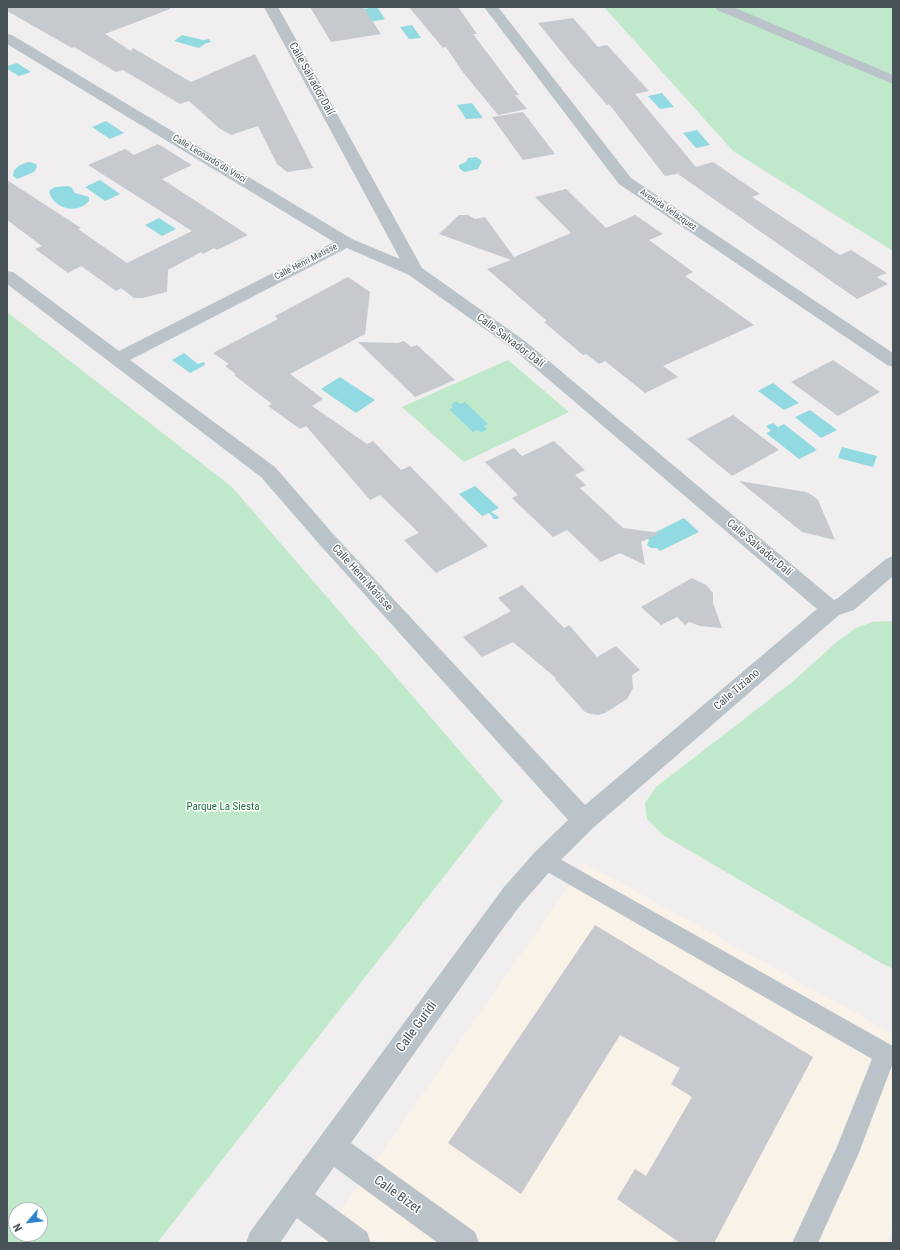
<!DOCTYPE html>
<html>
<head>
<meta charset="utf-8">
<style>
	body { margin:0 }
	#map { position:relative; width:900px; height:1250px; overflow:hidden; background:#f0eeee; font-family:"Roboto Condensed",sans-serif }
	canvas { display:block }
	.frame { position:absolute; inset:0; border:8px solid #485359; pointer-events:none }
	.north { position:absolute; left:8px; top:1202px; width:40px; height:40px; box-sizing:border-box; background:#fff; border:1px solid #b6babd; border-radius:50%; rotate:242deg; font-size:11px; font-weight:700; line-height:16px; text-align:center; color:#485359 }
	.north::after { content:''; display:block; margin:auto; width:14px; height:18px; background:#2e84ca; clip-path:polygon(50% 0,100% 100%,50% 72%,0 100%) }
</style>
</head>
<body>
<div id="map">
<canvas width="900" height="1250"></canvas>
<div class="frame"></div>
<div class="north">N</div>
</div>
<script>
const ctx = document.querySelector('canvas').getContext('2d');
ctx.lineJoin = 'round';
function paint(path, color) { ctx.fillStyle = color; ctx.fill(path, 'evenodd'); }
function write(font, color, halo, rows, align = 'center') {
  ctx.font = font + ' "Roboto Condensed",sans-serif'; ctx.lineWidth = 3; ctx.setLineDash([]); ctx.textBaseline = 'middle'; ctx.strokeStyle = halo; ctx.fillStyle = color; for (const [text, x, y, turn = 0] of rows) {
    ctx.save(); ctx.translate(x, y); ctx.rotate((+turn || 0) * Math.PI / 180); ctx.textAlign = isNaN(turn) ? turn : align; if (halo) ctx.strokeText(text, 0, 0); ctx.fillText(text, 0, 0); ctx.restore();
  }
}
paint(new Path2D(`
	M 585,863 L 893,1034 L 893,1228 L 886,1243 L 318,1243 Z`), '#f9f2e8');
paint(new Path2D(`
	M 604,7 L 893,7 L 893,251 L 733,151 Z
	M 7,312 L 232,487 L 503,801 L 157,1243 L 7,1243 ZM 16,1210 L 40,1210 L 40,1234 L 16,1234 Z
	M 508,360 L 569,412 L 464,462 L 402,407 Z
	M 889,621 L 893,622 L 893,969 L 874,959 L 663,835 L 647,819 L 645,803 L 656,787 L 791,683 L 838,641 L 856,628 L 872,622 Z`), '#c0e9cb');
paint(new Path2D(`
	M 377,7 L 385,19 L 370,22 L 362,9 Z
	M 412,25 L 421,38 L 409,39 L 400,27 Z
	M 182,35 L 203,40 L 209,39 L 211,42 L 206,43 L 199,48 L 174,41 Z
	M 17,63 L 31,72 L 19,76 L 7,69 L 7,66 Z
	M 662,93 L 674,107 L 660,109 L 648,96 Z
	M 472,103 L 483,118 L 466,119 L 457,105 Z
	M 106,121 L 124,133 L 110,139 L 92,127 Z
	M 697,130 L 710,145 L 696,148 L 683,133 Z
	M 476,157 L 482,161 L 478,169 L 464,172 L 459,168 L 459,165 L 466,162 L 468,158 Z
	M 29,162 L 36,164 L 37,167 L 34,172 L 17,179 L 13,176 C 13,167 21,164 29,162 Z
	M 100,180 L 120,194 L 105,201 L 85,187 Z
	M 68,186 L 72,188 L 75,193 L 89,197 L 89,201 C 77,215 53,209 49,191 L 55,187 Z
	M 159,218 L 176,229 L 162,236 L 145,225 Z
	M 184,353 L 198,364 L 204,362 L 205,365 L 190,373 L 172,360 Z
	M 340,377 L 375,400 L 356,413 L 321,389 Z
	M 773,383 L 799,403 L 784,410 L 758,391 Z
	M 454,402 L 457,402 L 460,404 L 465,402 L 488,424 L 484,426 L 487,429 L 485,431 L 481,432 L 477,430 L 473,432 L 449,409 L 453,408 L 451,405 Z
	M 810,410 L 837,430 L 821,438 L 795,417 Z
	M 773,423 L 778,427 L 784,424 L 817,450 L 799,459 L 766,433 L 771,431 L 766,426 Z
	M 842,447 L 877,456 L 873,467 L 838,458 Z
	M 475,486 L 499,508 L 491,512 L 499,517 L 498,519 L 493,519 L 492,516 L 489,513 L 482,516 L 459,494 Z
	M 684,518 L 699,532 L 660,551 L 657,548 L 651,548 L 647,545 L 649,540 L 646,537 Z`), '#92dae1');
paint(new Path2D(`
	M 7,7 L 170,7 L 170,9 L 105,34 L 131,51 L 133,48 L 191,82 L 255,54 L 313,168 L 287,172 L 277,164 L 258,126 L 231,135 L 219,128 L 189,101 L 180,104 L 123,70 L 116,72 L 74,47 L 72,48 L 7,11 Z
	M 310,7 L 363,7 L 381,34 L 331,42 Z
	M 409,7 L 458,7 L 477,34 L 473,34 L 519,95 L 515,95 L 527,109 L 498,115 L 462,71 L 446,47 L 443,48 Z
	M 573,18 L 598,47 L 607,45 L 649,91 L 635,94 L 696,167 L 713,162 L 760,194 L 752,197 L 840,255 L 851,250 L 887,273 L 877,277 L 888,284 L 857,299 L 678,174 L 681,173 L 665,176 L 609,104 L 607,105 L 602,99 L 573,66 L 538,23 Z
	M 523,112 L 555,154 L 523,160 L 492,117 Z
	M 158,144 L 192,165 L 162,179 L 248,235 L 217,250 L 214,248 L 203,254 L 201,252 L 168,270 L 167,292 L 142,298 L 134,298 L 121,288 L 116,291 L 81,266 L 68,273 L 35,249 L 42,246 L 7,220 L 7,180 L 81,228 L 78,229 L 127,263 L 192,231 L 88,165 L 125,149 L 134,155 Z
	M 566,189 L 606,228 L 635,215 L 663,234 L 649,240 L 693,272 L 685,276 L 754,325 L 663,366 L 678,377 L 645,393 L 605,361 L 599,364 L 586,354 L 583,355 L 544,322 L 547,321 L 487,269 L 511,260 L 439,234 L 459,215 L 468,215 L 475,219 L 485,217 L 514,257 L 571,233 L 535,197 Z
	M 348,277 L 370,292 L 365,334 L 290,374 L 323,399 L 312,406 L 367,444 L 373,441 L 401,470 L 410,466 L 488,546 L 436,573 L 404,540 L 419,533 L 380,495 L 370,500 L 306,426 L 300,429 L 268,406 L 272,404 L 234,375 L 236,374 L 225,366 L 229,364 L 213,353 L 278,319 L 275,316 Z
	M 404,341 L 411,347 L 417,345 L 455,380 L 415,397 L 358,342 L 398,343 Z
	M 833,360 L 880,392 L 838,416 L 791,382 Z
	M 733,415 L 779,450 L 732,476 L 687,439 Z
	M 554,441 L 585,470 L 575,475 L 586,485 L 580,488 L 623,528 L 660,533 L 641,542 L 645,565 L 620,553 L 601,562 L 567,530 L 553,537 L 512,498 L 518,495 L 485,462 L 514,448 L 522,456 Z
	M 739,481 L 806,492 L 812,495 L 818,500 L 835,540 L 802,532 Z
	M 692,578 L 706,585 L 713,593 L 713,603 L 722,628 L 700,626 L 689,622 L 685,625 L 677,617 L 661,625 L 641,607 Z
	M 522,585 L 564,628 L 569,625 L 597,657 L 616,646 L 640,670 L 632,675 L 633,688 L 627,699 L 605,713 L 598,715 L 591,714 L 585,712 L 555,679 L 556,678 L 513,642 L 482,657 L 463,637 L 511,611 L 498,598 Z
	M 595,925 L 813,1057 L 714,1243 L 680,1243 L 617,1199 L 635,1169 L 646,1176 L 692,1097 L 671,1084 L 680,1068 L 620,1035 L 521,1194 L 448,1143 Z`), '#c6c9cd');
paint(new Path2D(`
	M 544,851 L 551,854 L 893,1046 L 893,1063 L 858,1155 L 818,1243 L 792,1243 L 836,1149 L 872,1059 L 537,866 L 534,860 L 537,854 Z`), '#bac3c9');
paint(new Path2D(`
	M 264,7 L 278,7 L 422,268 L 525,341 L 834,600 L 838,598 L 886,559 L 893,556 L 893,576 L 854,610 L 839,615 L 593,828 L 553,868 L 522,903 L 498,935 L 351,1143 L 475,1232 L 479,1243 L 438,1243 L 334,1167 L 315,1194 L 367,1232 L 371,1243 L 330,1243 L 297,1218 L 280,1243 L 246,1243 L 250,1232 L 504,887 L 535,852 L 568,820 L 320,545 L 261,477 L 7,284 L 7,271 L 13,272 L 119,351 L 334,242 L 7,44 L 7,34 L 12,35 L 352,239 L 400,259 ZM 347,248 L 409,275 L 513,349 L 817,609 L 585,805 L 334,535 L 275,467 L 130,360 Z
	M 484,7 L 498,7 L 631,178 L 893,353 L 893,367 L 887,365 L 619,184 Z
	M 715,7 L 733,7 L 893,75 L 893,84 L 717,10 Z`), '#bac3c9');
write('9px', '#485359', '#fff', [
	["Calle Leonardo da Vinci",209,159,31],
	["Avenida Velázquez",668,210,34],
	["Calle Henri Matisse",306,262,-27]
]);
write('11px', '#485359', '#fff', [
	["Calle Salvador Dalí",311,79,61],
	["Calle Salvador Dalí",510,341,37],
	["Calle Salvador Dalí",759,548,40],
	["Calle Henri Matisse",362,578,48],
	["Calle Tiziano",737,690,-41]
]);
write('11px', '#217140', '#fff', [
	["Parque La Siesta",223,807]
]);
write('13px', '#485359', '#fff', [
	["Calle Guridi",417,1027,-54],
	["Calle Bizet",397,1195,36]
]);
</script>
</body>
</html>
